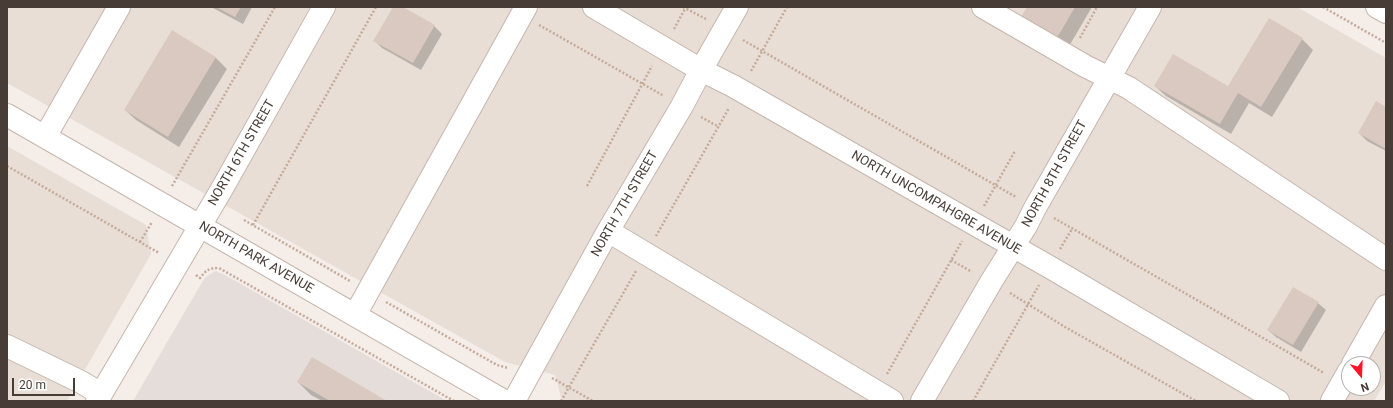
<!DOCTYPE html>
<html>
<head>
<meta charset="utf-8">
<style>
	body { margin:0 }
	#map { position:relative; width:1393px; height:408px; overflow:hidden; background:#f5ede8; font-family:Roboto,sans-serif }
	canvas { display:block }
	.frame { position:absolute; inset:0; border:8px solid #483d36; pointer-events:none }
	.north { position:absolute; left:1341px; top:356px; width:40px; height:40px; box-sizing:border-box; background:#fff; border:1px solid #b6b1af; border-radius:50%; rotate:161deg; font-size:11px; font-weight:700; line-height:16px; text-align:center; color:#483d36 }
	.north::after { content:''; display:block; margin:auto; width:14px; height:18px; background:#ff142c; clip-path:polygon(50% 0,100% 100%,50% 72%,0 100%) }
	.scale { position:absolute; left:12px; top:378px; width:63px; height:18px; box-sizing:border-box; border:2px solid #483d36; border-top:0; padding-left:5px; font-size:12px; line-height:14px; white-space:nowrap; color:#483d36; -webkit-text-stroke:3px #fff; paint-order:stroke }
</style>
</head>
<body>
<div id="map">
<canvas width="1393" height="408"></canvas>
<div class="frame"></div>
<div class="north">N</div>
<div class="scale">20 m</div>
</div>
<script>
const ctx = document.querySelector('canvas').getContext('2d');
ctx.lineJoin = 'round';
function paint(path, color) { ctx.fillStyle = color; ctx.fill(path, 'evenodd'); }
function strokePath(path, color, width, dash) { ctx.strokeStyle = color; ctx.lineWidth = width; ctx.lineCap = dash ? 'butt' : 'round'; ctx.setLineDash(dash || []); ctx.stroke(path); }
function write(font, color, halo, rows, align = 'center') {
  ctx.font = font + ' Roboto,sans-serif'; ctx.lineWidth = 4; ctx.setLineDash([]); ctx.textBaseline = 'middle'; ctx.strokeStyle = halo; ctx.fillStyle = color; for (const [text, x, y, turn = 0] of rows) {
    ctx.save(); ctx.translate(x, y); ctx.rotate((+turn || 0) * Math.PI / 180); ctx.textAlign = isNaN(turn) ? turn : align; if (halo) ctx.strokeText(text, 0, 0); ctx.fillText(text, 0, 0); ctx.restore();
  }
}
paint(new Path2D(`
	M 7,7 L 1297,7 L 1386,58 L 1386,381 L 1374,401 L 562,401 L 555,375 L 505,362 L 7,83 ZM 1349,364 L 1373,364 L 1373,388 L 1349,388 Z
	M 7,146 L 146,225 L 151,254 L 67,401 L 7,401 Z`), '#e9ded6');
paint(new Path2D(`
	M 215,271 L 225,275 L 447,401 L 133,401 L 198,289 L 205,278 Z`), '#e4ddd9');
paint(new Path2D(`
	M 211,7 L 252,7 L 243,24 Z
	M 394,7 L 401,7 L 434,26 L 442,34 L 421,70 L 382,48 L 375,41 Z
	M 1028,7 L 1092,7 L 1068,48 L 1033,28 Z
	M 173,32 L 216,58 L 227,69 L 179,147 L 136,120 L 125,110 Z
	M 1302,39 L 1313,50 L 1272,117 L 1249,103 L 1231,134 L 1166,96 L 1155,86 L 1228,88 Z
	M 1386,108 L 1386,151 L 1367,141 L 1359,133 Z
	M 1318,303 L 1326,310 L 1301,352 L 1276,337 L 1268,330 Z
	M 298,382 L 385,401 L 322,401 L 311,395 Z`), '#0003');
paint(new Path2D(`
	M 216,7 L 241,7 L 235,17 Z
	M 393,7 L 403,7 L 435,25 L 413,63 L 373,41 Z
	M 1027,7 L 1075,7 L 1057,38 L 1021,17 Z
	M 1269,18 L 1303,38 L 1261,107 L 1238,93 L 1220,124 L 1154,86 L 1173,54 L 1228,86 Z
	M 172,30 L 216,57 L 168,137 L 124,110 Z
	M 1376,101 L 1386,107 L 1386,149 L 1358,133 Z
	M 1293,287 L 1319,302 L 1293,345 L 1267,330 Z
	M 312,357 L 387,401 L 330,401 L 297,382 Z`), '#dac9c0');
const minor = new Path2D(`
	M 594,7 L 701,70 L 733,86 L 1053,269 L 1278,401
	M 983,7 L 1085,66 L 1129,88 L 1386,259
	M 1377,7 L 1386,12
	M 7,115 L 504,401
	M 45,137 L 119,7
	M 608,231 L 892,401
	M 355,315 L 526,7
	M 7,346 L 81,382 L 101,394
	M 1353,364 L 1386,306
	M 97,401 L 223,187 L 324,7
	M 514,401 L 608,231 L 682,106 L 701,70 L 737,7
	M 922,401 L 991,282 L 1026,226 L 1035,208 L 1150,7
	M 1332,401 L 1349,371`);
strokePath(minor, '#c4b6ad', 24);
strokePath(new Path2D(`
	M 683,7 L 706,19
	M 1323,7 L 1386,43
	M 539,25 L 664,96
	M 674,29 L 686,7
	M 1080,38 L 1097,7
	M 743,40 L 1016,197
	M 751,71 L 787,7
	M 701,117 L 719,127
	M 7,166 L 159,253
	M 172,186 L 275,7
	M 587,186 L 652,66
	M 984,206 L 1015,151
	M 1054,218 L 1324,373
	M 244,220 L 350,281
	M 253,225 L 376,7
	M 656,236 L 729,108
	M 140,242 L 152,222
	M 1060,249 L 1072,229
	M 951,260 L 972,272
	M 196,275 L 200,278 C 206,270 209,268 219,268 L 454,401
	M 1010,293 L 1065,327 L 1196,401
	M 386,302 L 497,365 L 508,368
	M 887,374 L 962,241
	M 552,378 L 593,401
	M 561,401 L 636,271
	M 973,401 L 1039,285`), '#c3aa9a', 2.5, [2, 2]);
strokePath(minor, '#fff', 22);
write('13px', '#483d36', '#fff', [
	["NORTH 6TH STREET",242,153,-60],
	["NORTH 8TH STREET",1055,174,-61],
	["NORTH UNCOMPAHGRE AVENUE",936,203,30],
	["NORTH 7TH STREET",625,204,-60],
	["NORTH PARK AVENUE",256,258,30]
]);
</script>
</body>
</html>
